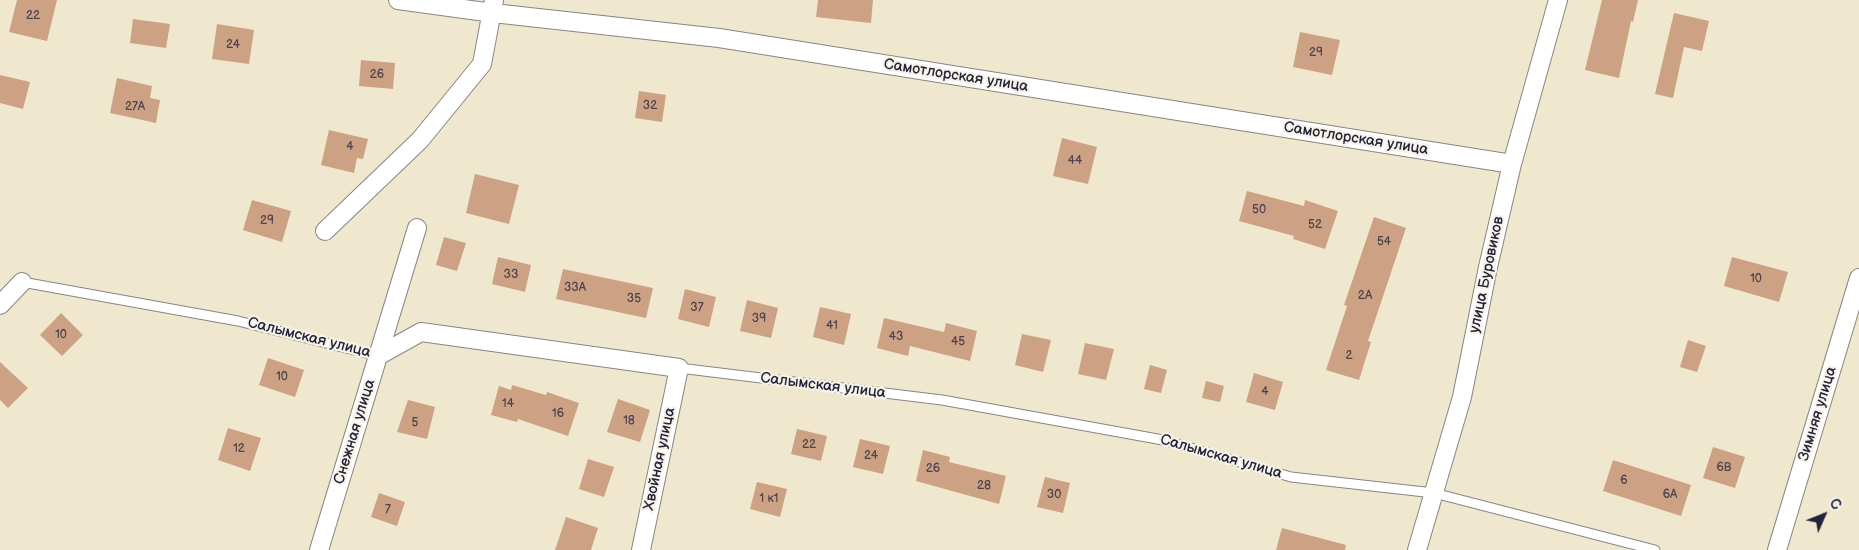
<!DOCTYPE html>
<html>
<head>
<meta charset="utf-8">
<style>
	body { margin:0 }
	#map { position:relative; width:1859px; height:550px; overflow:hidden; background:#efe8ce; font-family:"Balsamiq Sans",sans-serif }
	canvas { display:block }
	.north { position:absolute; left:1799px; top:490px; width:50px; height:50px; -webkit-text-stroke:4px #f7f3e8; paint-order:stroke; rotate:46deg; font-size:14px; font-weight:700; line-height:20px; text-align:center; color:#22223b }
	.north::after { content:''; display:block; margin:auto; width:18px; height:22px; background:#22223b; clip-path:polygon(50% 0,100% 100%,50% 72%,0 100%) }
</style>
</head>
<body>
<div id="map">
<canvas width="1859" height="550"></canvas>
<div class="north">С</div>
</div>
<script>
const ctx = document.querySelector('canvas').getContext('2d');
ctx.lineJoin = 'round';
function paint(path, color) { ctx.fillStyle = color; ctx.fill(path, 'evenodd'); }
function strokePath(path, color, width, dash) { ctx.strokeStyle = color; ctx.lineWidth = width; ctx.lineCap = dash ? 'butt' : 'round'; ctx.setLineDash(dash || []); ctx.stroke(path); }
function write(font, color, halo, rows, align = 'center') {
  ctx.font = font + ' "Balsamiq Sans",sans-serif'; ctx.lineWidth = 4.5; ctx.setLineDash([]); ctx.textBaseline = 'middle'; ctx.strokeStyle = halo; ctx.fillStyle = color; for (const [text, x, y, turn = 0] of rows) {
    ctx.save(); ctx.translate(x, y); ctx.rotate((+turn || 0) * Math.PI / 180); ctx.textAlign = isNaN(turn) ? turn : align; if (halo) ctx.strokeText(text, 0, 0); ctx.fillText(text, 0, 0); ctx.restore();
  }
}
paint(new Path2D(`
	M 17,0 L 57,0 L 47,41 L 9,32 Z
	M 818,0 L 873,0 L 871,23 L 816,17 Z
	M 1602,0 L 1638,0 L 1633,22 L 1631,21 L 1619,78 L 1585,70 Z
	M 1674,13 L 1709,21 L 1702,51 L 1684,47 L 1673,98 L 1655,94 Z
	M 133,19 L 170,24 L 166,48 L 130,43 Z
	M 217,24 L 254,30 L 249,64 L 212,59 Z
	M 1300,32 L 1340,40 L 1332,75 L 1293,67 Z
	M 361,60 L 395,63 L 393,89 L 359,86 Z
	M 0,75 L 30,82 L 23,109 L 0,103 Z
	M 117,78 L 152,86 L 150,98 L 160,100 L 156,123 L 110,113 Z
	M 639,91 L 666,95 L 662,122 L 635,118 Z
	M 329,130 L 368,139 L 363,159 L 357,158 L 354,173 L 321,165 Z
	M 1062,138 L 1097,147 L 1088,184 L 1053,176 Z
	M 475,174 L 519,185 L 509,224 L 466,213 Z
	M 1247,191 L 1304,206 L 1305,200 L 1338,211 L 1325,249 L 1293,239 L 1294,236 L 1239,221 Z
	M 252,200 L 291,211 L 282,242 L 243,230 Z
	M 1374,217 L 1406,228 L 1368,341 L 1371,342 L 1359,380 L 1326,370 L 1347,306 L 1344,305 Z
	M 444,237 L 466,243 L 457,271 L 436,265 Z
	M 498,257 L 531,265 L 525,292 L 492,284 Z
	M 1732,257 L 1788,272 L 1779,302 L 1724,286 Z
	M 563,269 L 653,288 L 646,318 L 556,299 Z
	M 685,289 L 716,297 L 709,327 L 678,319 Z
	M 747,300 L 778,308 L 771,338 L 740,331 Z
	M 820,307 L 851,314 L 844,345 L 813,337 Z
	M 61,313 L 83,335 L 62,356 L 40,335 Z
	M 884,318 L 944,332 L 946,323 L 977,331 L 970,361 L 910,346 L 908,356 L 877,348 Z
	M 1022,334 L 1051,340 L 1043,372 L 1015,365 Z
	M 1688,340 L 1706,346 L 1697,372 L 1680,367 Z
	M 1085,343 L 1114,349 L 1106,380 L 1078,374 Z
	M 268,358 L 304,370 L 295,397 L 259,385 Z
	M 0,362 L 28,388 L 8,408 L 0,400 Z
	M 1150,365 L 1167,370 L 1161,393 L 1144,389 Z
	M 1254,373 L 1283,382 L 1275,410 L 1246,402 Z
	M 1206,381 L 1224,386 L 1220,402 L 1202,398 Z
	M 512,385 L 546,395 L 547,392 L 579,403 L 568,436 L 518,419 L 517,422 L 491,415 L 499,386 L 511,390 Z
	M 618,399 L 650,410 L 640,442 L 607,432 Z
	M 408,400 L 435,407 L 427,439 L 397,432 Z
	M 228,428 L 261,438 L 250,471 L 218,460 Z
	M 797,429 L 827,436 L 821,461 L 791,454 Z
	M 860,439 L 890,446 L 883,474 L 853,467 Z
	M 1713,447 L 1745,457 L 1735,488 L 1703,478 Z
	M 923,450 L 950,457 L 949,462 L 1006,476 L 999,504 L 916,481 Z
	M 588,459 L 614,467 L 604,497 L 579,489 Z
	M 1613,460 L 1691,485 L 1681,516 L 1603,491 Z
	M 1045,477 L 1070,483 L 1063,513 L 1037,507 Z
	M 757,482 L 787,489 L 780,517 L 750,509 Z
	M 379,493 L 405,502 L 397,526 L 371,517 Z
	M 566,517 L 598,528 L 591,550 L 555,550 Z
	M 1282,528 L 1346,545 L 1345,550 L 1276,550 Z`), '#cda184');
const service = new Path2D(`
	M 22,282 L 238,321 L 378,356
	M 679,368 L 942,400 L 1163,440 L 1291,477 L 1434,493 L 1655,550`);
const minor = new Path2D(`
	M 398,0 L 493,13 L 719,38 L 1512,164
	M 325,231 L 420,140 L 482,64 L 494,0
	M 0,305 L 22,282
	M 378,356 L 421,332 L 679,368 L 641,550
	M 319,550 L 417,228
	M 1417,550 L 1462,397 L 1488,267 L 1512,164 L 1558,0
	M 1777,550 L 1859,278`);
strokePath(service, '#888584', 11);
strokePath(minor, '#888584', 20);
strokePath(service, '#fff', 9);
strokePath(minor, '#fff', 18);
write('12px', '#4d424d', null, [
	["22",33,16],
	["24",233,45],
	["29",1316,53],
	["26",377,75],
	["32",650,106],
	["27А",135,107],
	["4",350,147],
	["44",1075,161],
	["50",1259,210],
	["29",267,221],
	["52",1315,225],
	["54",1384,242],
	["33",511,275],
	["10",1756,279],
	["33А",575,288],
	["2А",1365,296],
	["35",634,299],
	["37",697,308],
	["39",759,319],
	["41",832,326],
	["10",61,335],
	["43",896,337],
	["45",958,342],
	["2",1349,356],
	["10",282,377],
	["4",1265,392],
	["14",508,404],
	["16",558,414],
	["18",629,421],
	["5",415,423],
	["22",809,445],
	["12",239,449],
	["24",871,456],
	["6В",1724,468],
	["26",933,469],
	["6",1624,481],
	["28",984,486],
	["30",1054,495],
	["6А",1670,495],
	["1 к1",769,499],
	["7",388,510]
]);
write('15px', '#22223b', '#f7f3e8', [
	["Самотлорская улица",956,76,9],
	["Самотлорская улица",1356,139,9],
	["улица Буровиков",1487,275,-78],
	["Салымская улица",309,338,14],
	["Салымская улица",823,386,7],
	["Зимняя улица",1818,414,-73],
	["Снежная улица",355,432,-73],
	["Салымская улица",1221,457,16],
	["Хвойная улица",660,459,-78]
]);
</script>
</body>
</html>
